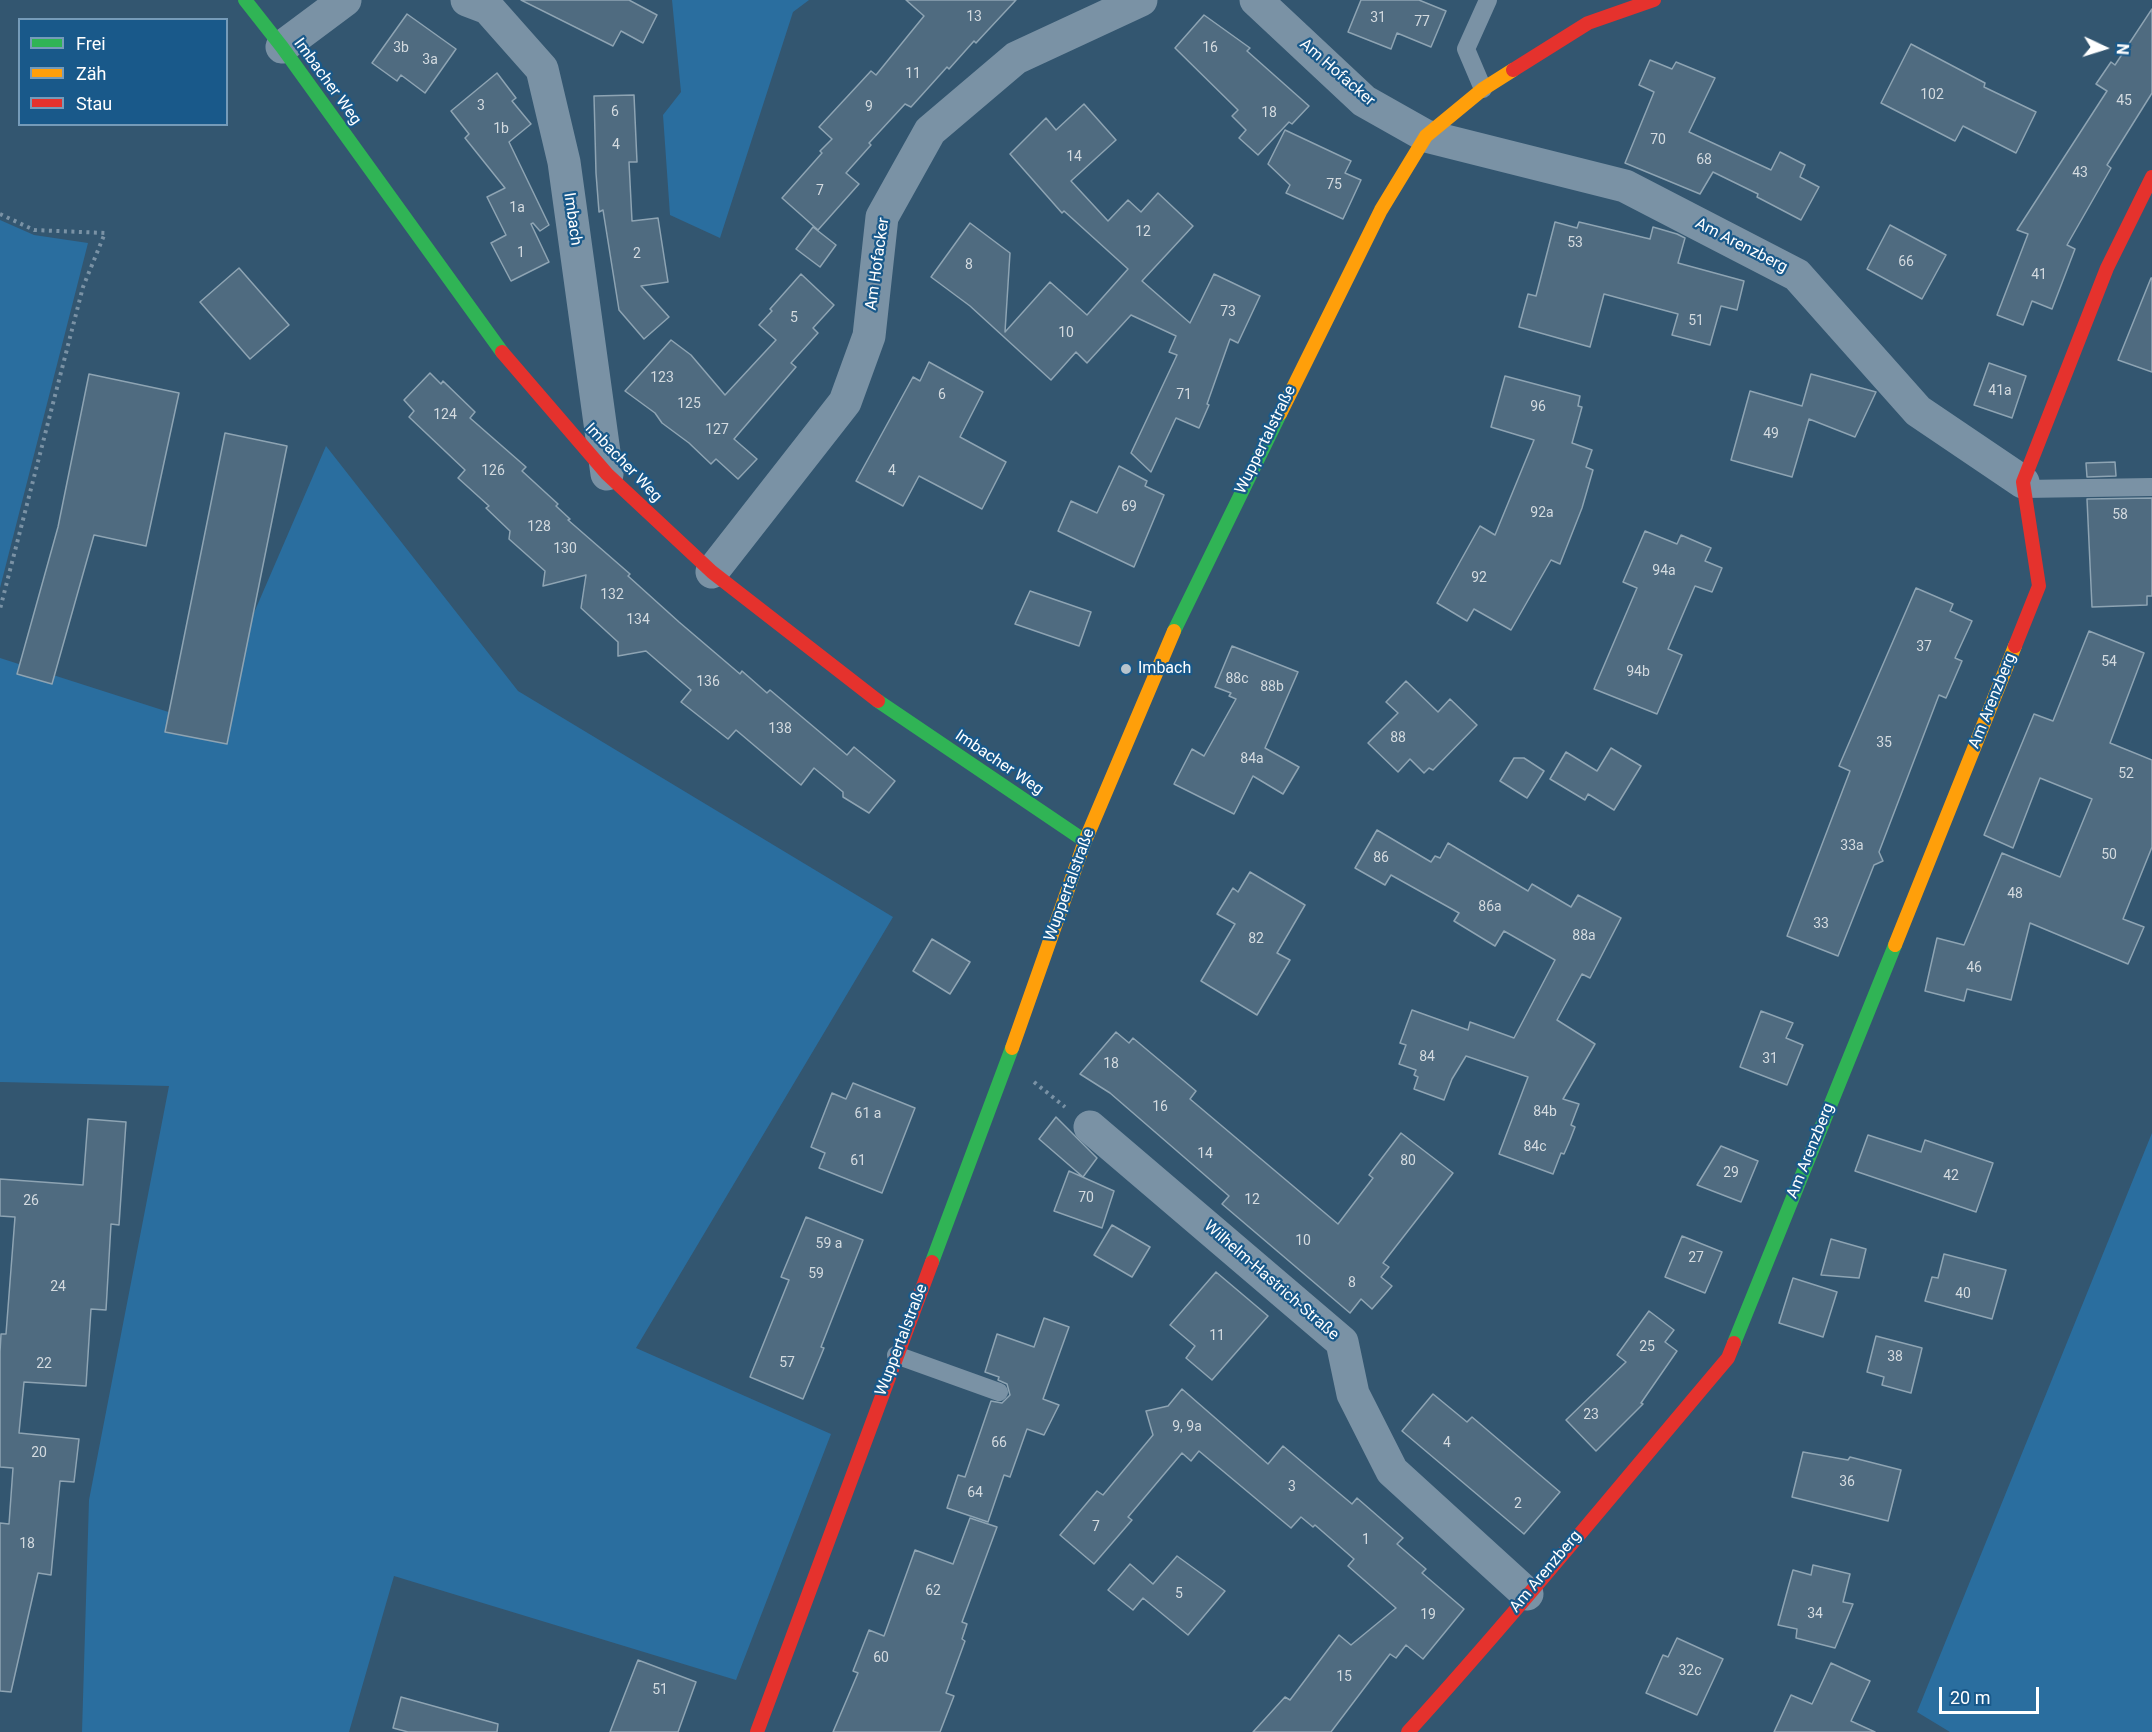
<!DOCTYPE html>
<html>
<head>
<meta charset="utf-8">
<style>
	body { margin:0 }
	#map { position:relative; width:2152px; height:1732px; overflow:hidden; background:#335670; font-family:Roboto,sans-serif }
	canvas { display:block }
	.legend { position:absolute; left:18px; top:18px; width:210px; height:108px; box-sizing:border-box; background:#19598a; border:2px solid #759bb9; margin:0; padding:8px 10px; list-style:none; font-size:18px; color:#fff }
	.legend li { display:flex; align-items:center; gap:12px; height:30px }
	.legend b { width:30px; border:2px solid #759bb9 }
	.north { position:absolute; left:2074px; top:18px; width:60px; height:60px; -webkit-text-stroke:4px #19598a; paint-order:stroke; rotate:94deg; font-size:16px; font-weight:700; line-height:24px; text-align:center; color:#fff }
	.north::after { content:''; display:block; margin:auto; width:21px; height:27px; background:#fff; clip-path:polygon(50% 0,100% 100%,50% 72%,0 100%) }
	.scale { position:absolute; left:1939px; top:1687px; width:100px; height:27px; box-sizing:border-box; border:3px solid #fff; border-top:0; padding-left:8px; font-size:18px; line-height:21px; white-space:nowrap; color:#fff; -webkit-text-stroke:4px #19598a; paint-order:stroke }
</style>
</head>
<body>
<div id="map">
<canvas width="2152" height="1732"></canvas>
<ul class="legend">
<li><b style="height:8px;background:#30b455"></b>Frei</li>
<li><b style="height:8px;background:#ff9f0a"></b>Zäh</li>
<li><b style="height:8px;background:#e5322d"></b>Stau</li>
</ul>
<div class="north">N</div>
<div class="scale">20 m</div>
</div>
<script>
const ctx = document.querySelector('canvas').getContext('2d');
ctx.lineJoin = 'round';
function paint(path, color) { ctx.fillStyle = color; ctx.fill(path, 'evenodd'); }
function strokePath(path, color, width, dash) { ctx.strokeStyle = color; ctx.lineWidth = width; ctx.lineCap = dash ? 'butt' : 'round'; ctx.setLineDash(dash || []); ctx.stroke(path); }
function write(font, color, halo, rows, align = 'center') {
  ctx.font = font + ' Roboto,sans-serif'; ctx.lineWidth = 4.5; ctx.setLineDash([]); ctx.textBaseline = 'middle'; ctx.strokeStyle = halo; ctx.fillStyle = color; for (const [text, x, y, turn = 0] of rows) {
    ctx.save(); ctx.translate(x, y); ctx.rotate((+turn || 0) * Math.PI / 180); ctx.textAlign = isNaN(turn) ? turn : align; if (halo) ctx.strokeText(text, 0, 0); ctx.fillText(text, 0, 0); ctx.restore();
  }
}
paint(new Path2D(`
	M 672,0 L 809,0 L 793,12 L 720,238 L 670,215 L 663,115 L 681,92 Z
	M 0,220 L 34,235 L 88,243 L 0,588 Z
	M 326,446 L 518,691 L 893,917 L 636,1348 L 831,1434 L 736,1680 L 394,1576 L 349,1732 L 82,1732 L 89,1500 L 169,1086 L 0,1082 L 0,658 L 206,724 Z
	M 2152,1133 L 2152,1732 L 1950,1732 L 1917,1712 Z`), '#2a6e9f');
const building = new Path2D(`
	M 521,0 L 629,0 L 657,15 L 643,43 L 621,31 L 613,46 Z
	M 906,0 L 1016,0 L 976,43 L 974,41 L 949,69 L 947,67 L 911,107 L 905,104 L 869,143 L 871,145 L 846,173 L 859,184 L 818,230 L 782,198 L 822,153 L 820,151 L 832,139 L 819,127 L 871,71 L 876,75 L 924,16 Z
	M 1361,0 L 1419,0 L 1446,11 L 1431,47 L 1397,33 L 1391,49 L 1348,32 Z
	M 2152,9 L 2152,93 L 2107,165 L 2111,168 L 2067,245 L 2075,249 L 2052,309 L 2032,301 L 2023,325 L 1997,315 L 2028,234 L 2017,230 L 2107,91 L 2096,84 L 2111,62 L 2115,65 Z
	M 407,14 L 456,49 L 425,93 L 401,75 L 397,81 L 372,63 Z
	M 1204,15 L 1250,48 L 1247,51 L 1309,106 L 1292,124 L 1289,122 L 1258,155 L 1239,138 L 1246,130 L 1232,116 L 1238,110 L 1175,48 Z
	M 1911,44 L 1985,83 L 1984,87 L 2036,112 L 2016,153 L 1963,126 L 1955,141 L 1881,103 Z
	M 1650,60 L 1672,69 L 1676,62 L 1715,78 L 1689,132 L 1771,170 L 1780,152 L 1805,165 L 1800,177 L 1819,187 L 1801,220 L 1757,197 L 1758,194 L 1713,172 L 1700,194 L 1625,163 L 1654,92 L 1639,85 Z
	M 497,73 L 516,98 L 512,101 L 531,124 L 509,142 L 549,225 L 540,231 L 533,223 L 531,224 L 549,262 L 511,281 L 491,243 L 506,235 L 487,197 L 505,188 L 465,138 L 469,134 L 451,111 Z
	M 634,95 L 637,162 L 629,162 L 632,221 L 658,218 L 668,282 L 641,286 L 669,317 L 644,339 L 619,310 L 603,210 L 599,212 L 596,173 L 594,96 Z
	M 1084,104 L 1116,140 L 1071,181 L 1108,221 L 1128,200 L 1141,212 L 1158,193 L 1193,226 L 1142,281 L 1190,323 L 1214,274 L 1260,296 L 1238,343 L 1230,339 L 1207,404 L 1209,405 L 1199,428 L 1176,418 L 1151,472 L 1131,453 L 1177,355 L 1169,352 L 1176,336 L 1131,315 L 1087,363 L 1076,352 L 1051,380 L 970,306 L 931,277 L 970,223 L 1010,253 L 1005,332 L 1050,282 L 1087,315 L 1128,269 L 1064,211 L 1062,213 L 1010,154 L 1046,118 L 1056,130 Z
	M 1285,130 L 1351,161 L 1345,173 L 1361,180 L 1343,219 L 1286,193 L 1290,185 L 1268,164 Z
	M 1555,222 L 1577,228 L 1579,222 L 1650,239 L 1653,227 L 1677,234 L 1685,238 L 1678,263 L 1744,281 L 1737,310 L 1721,306 L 1710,345 L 1672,335 L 1678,314 L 1604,294 L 1590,347 L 1519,327 L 1528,294 L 1536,296 Z
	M 1890,225 L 1946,255 L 1922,299 L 1867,269 Z
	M 813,227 L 836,245 L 820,267 L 796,249 Z
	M 239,268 L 289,325 L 250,359 L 200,302 Z
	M 801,274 L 834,305 L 813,328 L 818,333 L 791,363 L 796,367 L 734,439 L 757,459 L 738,479 L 716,459 L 711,464 L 689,443 L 662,423 L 655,413 L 625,391 L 671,340 L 691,355 L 725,395 L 776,340 L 759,325 L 772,311 L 770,309 Z
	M 2151,278 L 2152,278 L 2152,372 L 2118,360 Z
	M 929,362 L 983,392 L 960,437 L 1006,462 L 982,509 L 919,476 L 903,506 L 856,481 L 913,377 L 920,381 Z
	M 1989,363 L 2026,376 L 2012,418 L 1974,405 Z
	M 430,373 L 441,384 L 443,381 L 475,412 L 470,418 L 526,467 L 522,471 L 558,504 L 556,506 L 570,519 L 568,520 L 630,574 L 628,576 L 679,622 L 740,674 L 742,671 L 767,693 L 770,690 L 847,755 L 854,747 L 895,781 L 869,813 L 843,797 L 843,792 L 814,768 L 801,785 L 736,730 L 728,739 L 681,702 L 691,690 L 646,651 L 618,656 L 618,642 L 581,608 L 586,575 L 543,586 L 545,571 L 509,539 L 510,531 L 486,508 L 489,506 L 458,478 L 465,470 L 409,417 L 414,411 L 404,400 Z
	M 89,374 L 179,393 L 146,546 L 94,535 L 52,684 L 17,674 L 58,527 Z
	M 1811,374 L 1876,392 L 1855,437 L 1809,419 L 1792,477 L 1731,460 L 1750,391 L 1802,406 Z
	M 1505,376 L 1580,396 L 1578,406 L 1582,407 L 1572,443 L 1592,450 L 1586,467 L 1593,470 L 1582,508 L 1560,564 L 1551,560 L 1511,630 L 1474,609 L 1467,621 L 1437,603 L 1480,526 L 1495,535 L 1534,440 L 1491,427 Z
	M 225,433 L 287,446 L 227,744 L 165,732 Z
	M 2115,462 L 2116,476 L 2087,477 L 2086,463 Z
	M 1119,466 L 1147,481 L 1145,486 L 1164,495 L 1134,567 L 1058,531 L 1071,501 L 1097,513 Z
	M 2152,498 L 2152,596 L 2147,596 L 2147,605 L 2092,607 L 2087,499 Z
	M 1645,531 L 1677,544 L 1681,535 L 1711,548 L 1705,561 L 1722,568 L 1712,592 L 1695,586 L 1668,649 L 1682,655 L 1657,714 L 1594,689 L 1637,588 L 1623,582 Z
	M 1916,588 L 1953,604 L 1950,611 L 1972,621 L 1955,658 L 1962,661 L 1946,698 L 1939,695 L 1879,852 L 1883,861 L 1874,865 L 1838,956 L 1787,936 L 1850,771 L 1839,766 Z
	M 1030,591 L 1091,612 L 1079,646 L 1015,624 Z
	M 2089,631 L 2144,653 L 2110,743 L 2152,760 L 2152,847 L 2123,919 L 2144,927 L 2128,964 L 2030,923 L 2011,1000 L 1967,989 L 1964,1001 L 1925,991 L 1937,938 L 1964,945 L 2002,853 L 2060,877 L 2092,799 L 2040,778 L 2013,848 L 1984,835 L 2034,714 L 2053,721 Z
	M 1232,646 L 1298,672 L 1265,748 L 1299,767 L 1283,794 L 1253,776 L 1234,814 L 1174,784 L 1192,749 L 1204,756 L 1236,699 L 1229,696 L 1231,693 L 1215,687 Z
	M 1406,681 L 1438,712 L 1450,699 L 1477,725 L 1433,770 L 1429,768 L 1424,773 L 1410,759 L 1398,772 L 1368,743 L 1398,713 L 1386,702 Z
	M 1611,748 L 1641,766 L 1614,810 L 1588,794 L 1585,800 L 1550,779 L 1566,752 L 1597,771 Z
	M 1514,758 L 1524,758 L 1544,771 L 1527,798 L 1500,781 Z
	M 1377,830 L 1431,862 L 1435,856 L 1440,858 L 1448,843 L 1528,891 L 1532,884 L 1571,907 L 1578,895 L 1621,918 L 1590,978 L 1582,974 L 1557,1020 L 1595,1044 L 1563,1099 L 1579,1104 L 1571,1125 L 1575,1127 L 1570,1140 L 1564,1154 L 1561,1153 L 1553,1174 L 1499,1154 L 1528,1077 L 1466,1056 L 1452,1079 L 1444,1100 L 1414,1089 L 1418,1077 L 1414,1075 L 1416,1070 L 1399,1064 L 1406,1045 L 1400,1043 L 1412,1010 L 1468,1030 L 1470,1022 L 1514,1038 L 1555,960 L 1504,931 L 1495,946 L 1454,921 L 1459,913 L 1391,875 L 1385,885 L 1355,868 Z
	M 1250,872 L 1305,905 L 1277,953 L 1290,960 L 1257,1015 L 1201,981 L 1235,924 L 1217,914 L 1233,888 L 1238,892 Z
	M 932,939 L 970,962 L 950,994 L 913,971 Z
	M 1761,1011 L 1793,1023 L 1786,1038 L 1803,1045 L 1787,1085 L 1740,1067 Z
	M 1116,1032 L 1129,1043 L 1133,1038 L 1196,1091 L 1190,1099 L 1338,1224 L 1373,1178 L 1369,1175 L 1401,1133 L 1453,1173 L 1383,1263 L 1389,1267 L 1381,1277 L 1392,1286 L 1372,1309 L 1361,1299 L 1350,1313 L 1222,1204 L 1229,1196 L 1110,1093 L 1080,1074 Z
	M 853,1083 L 915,1108 L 882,1193 L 819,1168 L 825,1153 L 811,1147 L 832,1093 L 846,1099 Z
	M 1056,1117 L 1097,1158 L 1083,1177 L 1039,1139 Z
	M 88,1119 L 126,1122 L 119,1225 L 111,1224 L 106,1310 L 91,1309 L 86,1386 L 24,1382 L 19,1433 L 79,1439 L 74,1482 L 60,1481 L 51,1575 L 38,1573 L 11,1692 L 0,1691 L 0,1523 L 9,1524 L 13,1468 L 0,1467 L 0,1352 L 1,1334 L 6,1334 L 15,1217 L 0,1216 L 0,1179 L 83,1185 Z
	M 1868,1135 L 1921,1152 L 1925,1140 L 1993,1163 L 1976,1212 L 1855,1171 Z
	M 1721,1146 L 1758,1161 L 1741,1202 L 1697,1185 Z
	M 1069,1171 L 1114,1191 L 1102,1228 L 1054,1211 Z
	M 806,1217 L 863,1240 L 821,1347 L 824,1348 L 803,1399 L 750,1377 L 789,1280 L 781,1277 Z
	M 1112,1225 L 1150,1247 L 1132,1277 L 1094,1255 Z
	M 1682,1236 L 1722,1252 L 1705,1293 L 1665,1277 Z
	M 1831,1239 L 1866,1249 L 1859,1278 L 1821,1275 Z
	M 1944,1254 L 2006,1270 L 1992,1319 L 1925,1301 L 1932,1277 L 1938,1278 Z
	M 1216,1272 L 1268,1316 L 1212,1380 L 1186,1358 L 1195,1346 L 1170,1325 Z
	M 1793,1278 L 1837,1292 L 1823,1337 L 1779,1323 Z
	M 1649,1311 L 1674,1330 L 1665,1342 L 1677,1351 L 1641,1403 L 1643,1404 L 1596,1451 L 1566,1420 L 1626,1362 L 1617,1355 Z
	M 1044,1318 L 1069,1327 L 1043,1399 L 1059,1405 L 1044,1435 L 1027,1429 L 1010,1477 L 1004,1475 L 988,1522 L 947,1508 L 958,1475 L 965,1477 L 991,1401 L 1002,1403 L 1010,1395 L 1007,1384 L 998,1380 L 999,1377 L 985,1372 L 997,1334 L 1034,1347 Z
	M 1876,1336 L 1922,1348 L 1911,1393 L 1882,1385 L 1884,1377 L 1867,1372 Z
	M 1182,1389 L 1268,1464 L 1283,1446 L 1352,1504 L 1357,1498 L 1403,1538 L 1397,1544 L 1426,1569 L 1422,1573 L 1464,1609 L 1423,1659 L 1406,1645 L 1396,1658 L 1390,1654 L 1331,1732 L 1253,1732 L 1285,1697 L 1290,1700 L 1339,1635 L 1351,1645 L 1396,1608 L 1348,1566 L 1354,1559 L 1315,1525 L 1313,1527 L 1301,1517 L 1291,1528 L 1199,1451 L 1191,1461 L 1182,1453 L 1128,1517 L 1132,1520 L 1094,1564 L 1060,1535 L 1097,1491 L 1103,1495 L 1153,1435 L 1146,1411 L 1168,1406 Z
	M 1433,1394 L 1467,1422 L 1472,1417 L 1560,1492 L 1524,1534 L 1402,1431 Z
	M 1803,1452 L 1848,1460 L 1850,1457 L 1901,1470 L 1888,1521 L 1792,1497 Z
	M 970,1518 L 997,1527 L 962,1622 L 967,1624 L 962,1639 L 965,1641 L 946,1693 L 954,1696 L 940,1732 L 833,1732 L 858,1673 L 853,1671 L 869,1630 L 884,1636 L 915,1550 L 953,1564 Z
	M 1177,1556 L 1225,1591 L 1188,1635 L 1143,1598 L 1133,1610 L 1108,1590 L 1130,1564 L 1153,1584 Z
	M 1813,1565 L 1850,1574 L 1843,1602 L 1853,1604 L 1835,1648 L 1796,1638 L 1797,1629 L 1778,1625 L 1793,1570 L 1811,1575 Z
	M 1677,1638 L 1723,1659 L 1697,1715 L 1646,1693 L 1663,1655 L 1668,1657 Z
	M 638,1660 L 696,1682 L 678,1732 L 610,1732 Z
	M 1831,1663 L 1870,1681 L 1851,1721 L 1875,1732 L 1774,1732 L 1791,1695 L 1812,1704 Z
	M 401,1697 L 498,1724 L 497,1732 L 408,1732 L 393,1728 Z`);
paint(building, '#4f6b80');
strokePath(building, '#8ea4b3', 1.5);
strokePath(new Path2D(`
	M 0,214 L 34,230 L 105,233 L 83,287 L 0,609
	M 1034,1082 L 1065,1107`), '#7a92a5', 4, [3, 4.5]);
strokePath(new Path2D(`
	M 1483,89 L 1466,49 L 1488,0
	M 2024,489 L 2152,487
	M 896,1355 L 999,1392`), '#7a92a5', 18);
strokePath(new Path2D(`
	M 467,0 L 488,8 L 542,69 L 564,162 L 607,474
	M 1256,0 L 1364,101 L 1426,136 L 1625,186 L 1797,275 L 1918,411 L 2023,482
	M 282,47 L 345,0
	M 712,572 L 845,402 L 869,336 L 882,217 L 930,131 L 1016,58 L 1141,0
	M 1090,1127 L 1342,1342 L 1353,1394 L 1392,1471 L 1527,1594`), '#7a92a5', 33);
strokePath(new Path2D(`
	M 245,0 L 282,47 L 502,352
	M 1174,631 L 1280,414
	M 878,701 L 1085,841
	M 932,1262 L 1012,1048
	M 1734,1343 L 1895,945`), '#30b455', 14);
strokePath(new Path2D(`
	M 1280,414 L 1381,210 L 1426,136 L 1483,89 L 1513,70
	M 1895,945 L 2015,646
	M 1012,1048 L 1085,841 L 1174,631`), '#ff9f0a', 14);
strokePath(new Path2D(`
	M 1513,70 L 1588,23 L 1654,0
	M 502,352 L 607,474 L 712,572 L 878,701
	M 2015,646 L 2039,586 L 2023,482 L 2107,268 L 2152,177
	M 757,1732 L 932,1262
	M 1408,1732 C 1518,1611 1622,1483 1728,1358 L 1734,1343`), '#e5322d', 14);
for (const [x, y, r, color] of [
	[1126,669,6,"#b8c4cd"]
]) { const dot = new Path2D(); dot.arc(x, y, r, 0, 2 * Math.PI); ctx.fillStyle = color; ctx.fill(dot); strokePath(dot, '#19598a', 2); }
write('14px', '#d3dadf', null, [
	["13",974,17],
	["31",1378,18],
	["77",1422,22],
	["3b",401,48],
	["16",1210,48],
	["3a",430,60],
	["11",913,74],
	["102",1932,95],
	["45",2124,101],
	["3",481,106],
	["9",869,107],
	["6",615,112],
	["18",1269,113],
	["1b",501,129],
	["70",1658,140],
	["4",616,145],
	["14",1074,157],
	["68",1704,160],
	["43",2080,173],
	["75",1334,185],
	["7",820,191],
	["1a",517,208],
	["12",1143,232],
	["53",1575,243],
	["1",521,253],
	["2",637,254],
	["66",1906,262],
	["8",969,265],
	["41",2039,275],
	["73",1228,312],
	["5",794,318],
	["51",1696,321],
	["10",1066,333],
	["123",662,378],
	["41a",2000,391],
	["6",942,395],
	["71",1184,395],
	["125",689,404],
	["96",1538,407],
	["124",445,415],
	["127",717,430],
	["49",1771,434],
	["126",493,471],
	["4",892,471],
	["69",1129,507],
	["92a",1542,513],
	["58",2120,515],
	["128",539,527],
	["130",565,549],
	["94a",1664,571],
	["92",1479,578],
	["132",612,595],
	["134",638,620],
	["37",1924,647],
	["54",2109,662],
	["94b",1638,672],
	["88c",1237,679],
	["136",708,682],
	["88b",1272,687],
	["138",780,729],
	["88",1398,738],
	["35",1884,743],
	["84a",1252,759],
	["52",2126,774],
	["33a",1852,846],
	["50",2109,855],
	["86",1381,858],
	["48",2015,894],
	["86a",1490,907],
	["33",1821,924],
	["88a",1584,936],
	["82",1256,939],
	["46",1974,968],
	["84",1427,1057],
	["31",1770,1059],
	["18",1111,1064],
	["16",1160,1107],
	["84b",1545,1112],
	["61 a",868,1114],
	["84c",1535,1147],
	["14",1205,1154],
	["61",858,1161],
	["80",1408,1161],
	["29",1731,1173],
	["42",1951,1176],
	["70",1086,1198],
	["12",1252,1200],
	["26",31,1201],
	["10",1303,1241],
	["59 a",829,1244],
	["27",1696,1258],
	["59",816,1274],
	["8",1352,1283],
	["24",58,1287],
	["40",1963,1294],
	["11",1217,1336],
	["25",1647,1347],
	["38",1895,1357],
	["57",787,1363],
	["22",44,1364],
	["23",1591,1415],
	["9, 9a",1187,1427],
	["66",999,1443],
	["4",1447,1443],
	["20",39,1453],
	["36",1847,1482],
	["3",1292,1487],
	["64",975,1493],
	["2",1518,1504],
	["7",1096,1527],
	["1",1366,1540],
	["18",27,1544],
	["62",933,1591],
	["5",1179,1594],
	["34",1815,1614],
	["19",1428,1615],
	["60",881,1658],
	["32c",1690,1671],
	["15",1344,1677],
	["51",660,1690]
]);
write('16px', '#fff', '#19598a', [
	["Am Hofacker",1337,73,41],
	["Imbacher Weg",327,82,54],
	["Imbach",572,219,82],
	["Am Arenzberg",1741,246,27],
	["Am Hofacker",878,264,-82],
	["Wuppertalstraße",1266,440,-64],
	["Imbacher Weg",623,463,46],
	["Am Arenzberg",1993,701,-68],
	["Imbacher Weg",999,763,34],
	["Wuppertalstraße",1070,885,-70],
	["Am Arenzberg",1811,1151,-68],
	["Wilhelm-Hastrich-Straße",1271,1281,41],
	["Wuppertalstraße",902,1340,-69],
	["Am Arenzberg",1546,1572,-50]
]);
write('16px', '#fff', '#19598a', [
	["Imbach",1138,669]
], 'left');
</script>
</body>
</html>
